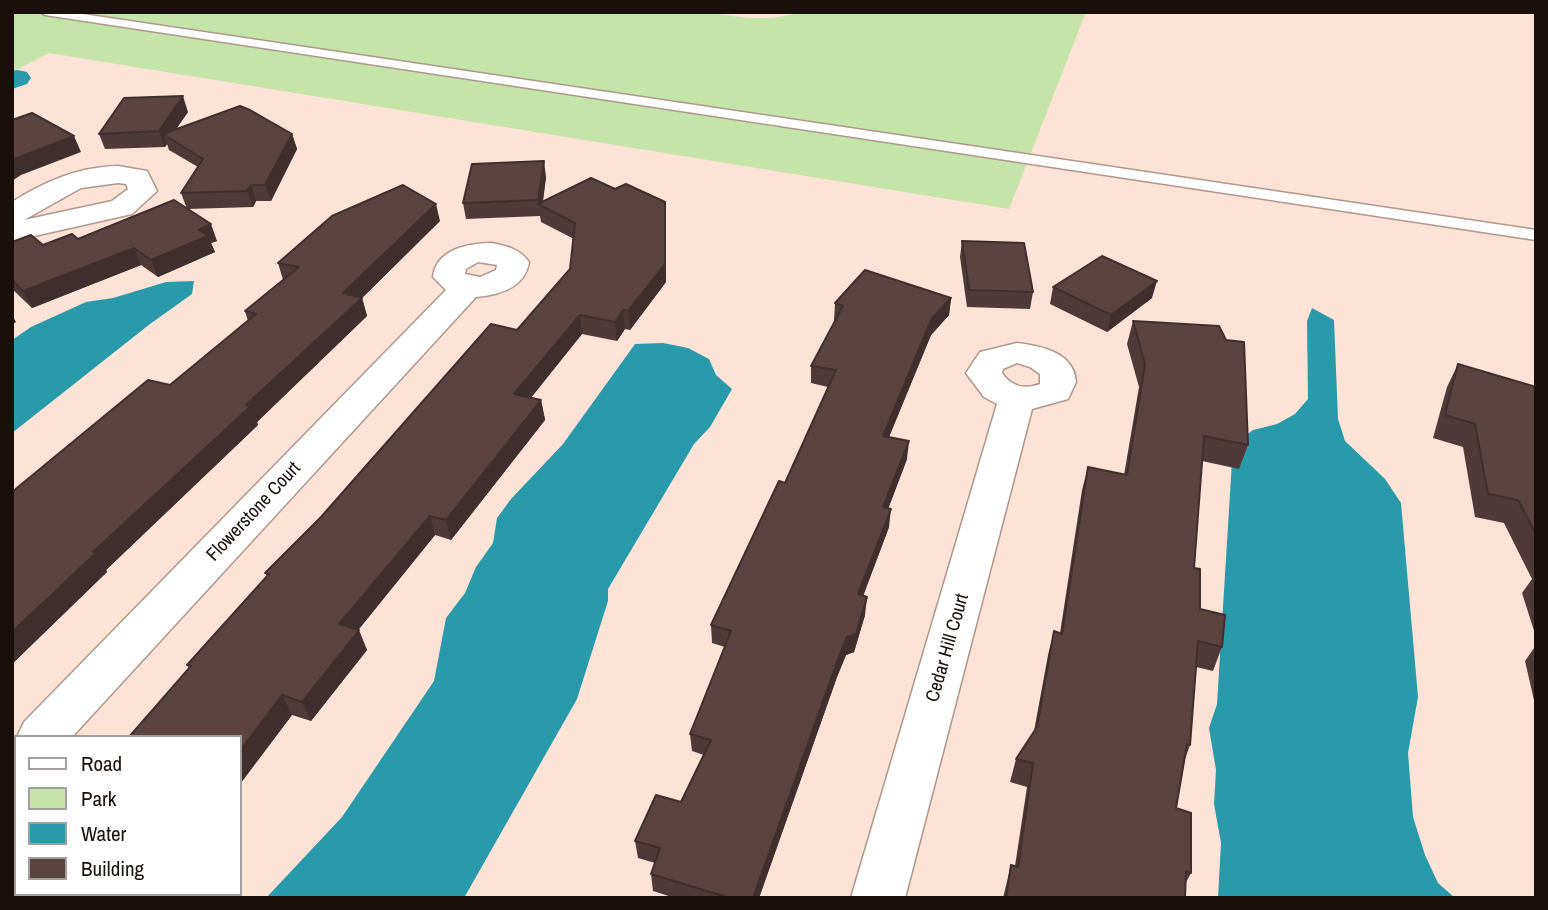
<!DOCTYPE html>
<html>
<head>
<meta charset="utf-8">
<style>
	body { margin:0 }
	#map { position:relative; width:1548px; height:910px; overflow:hidden; background:#fde2d6; font-family:"Archivo Narrow",sans-serif }
	canvas { display:block }
	.frame { position:absolute; inset:0; border:14px solid #19100c; pointer-events:none }
	.legend { position:absolute; left:14px; top:735px; width:228px; height:161px; box-sizing:border-box; background:#fff; border:2px solid #a39f9e; margin:0; padding:9px 12px; list-style:none; font-size:21px; color:#19100c }
	.legend li { display:flex; align-items:center; gap:14px; height:35px }
	.legend b { width:35px; border:2px solid #a39f9e }
</style>
</head>
<body>
<div id="map">
<canvas width="1548" height="910"></canvas>
<div class="frame"></div>
<ul class="legend">
<li><b style="height:9px;background:#fff"></b>Road</li>
<li><b style="height:19px;background:#c4e4a9"></b>Park</li>
<li><b style="height:19px;background:#299aab"></b>Water</li>
<li><b style="height:19px;background:#5c4342"></b>Building</li>
</ul>
</div>
<script>
const ctx = document.querySelector('canvas').getContext('2d');
ctx.lineJoin = 'round';
function paint(path, color) { ctx.fillStyle = color; ctx.fill(path, 'evenodd'); }
function strokePath(path, color, width, dash) { ctx.strokeStyle = color; ctx.lineWidth = width; ctx.lineCap = dash ? 'butt' : 'round'; ctx.setLineDash(dash || []); ctx.stroke(path); }
function write(font, color, halo, rows, align = 'center') {
  ctx.font = font + ' "Archivo Narrow",sans-serif'; ctx.lineWidth = 7; ctx.setLineDash([]); ctx.textBaseline = 'middle'; ctx.strokeStyle = halo; ctx.fillStyle = color; for (const [text, x, y, turn = 0] of rows) {
    ctx.save(); ctx.translate(x, y); ctx.rotate((+turn || 0) * Math.PI / 180); ctx.textAlign = isNaN(turn) ? turn : align; if (halo) ctx.strokeText(text, 0, 0); ctx.fillText(text, 0, 0); ctx.restore();
  }
}
paint(new Path2D(`
	M 12,12 L 707,12 C 740,18 769,22 801,12 L 1086,12 L 1009,209 L 49,53 L 12,72 Z`), '#c4e4a9');
paint(new Path2D(`
	M 194,281 L 192,294 L 150,324 L 12,433 L 12,340 L 31,327 L 86,302 L 113,298 L 166,282 Z
	M 1312,308 L 1334,320 L 1338,419 L 1345,441 L 1385,479 L 1401,503 L 1418,697 L 1408,753 L 1413,817 L 1425,855 L 1438,883 L 1455,898 L 1218,898 L 1221,843 L 1214,804 L 1216,770 L 1209,728 L 1217,704 L 1233,445 L 1253,430 L 1277,424 L 1295,414 L 1308,399 L 1307,321 Z
	M 663,343 L 688,348 L 709,359 L 716,375 L 732,389 L 710,427 L 694,444 L 608,589 L 608,601 L 577,699 L 464,898 L 266,898 L 342,817 L 434,681 L 446,618 L 465,593 L 476,567 L 493,543 L 497,518 L 511,499 L 563,444 L 635,344 Z`), '#299aab');
paint(new Path2D(`
	M 18,70 L 27,72 L 31,78 L 27,84 L 12,89 L 12,71 Z`), '#299aab');
const service = new Path2D(`
	M 40,12 L 69,12 L 1536,230 L 1536,240 L 45,15 Z`);
const minor = new Path2D(`
	M 118,166 L 147,171 L 157,191 L 132,214 L 12,241 L 12,202 C 46,181 78,167 118,166 ZM 118,183 L 126,184 L 128,189 L 112,201 L 24,220 L 81,188 Z
	M 492,243 C 507,246 520,249 529,262 C 525,288 499,295 476,297 L 72,737 L 17,737 L 24,722 L 446,290 L 433,277 C 436,249 469,243 492,243 ZM 478,262 L 497,265 L 496,270 L 480,277 L 465,274 L 466,269 Z
	M 1017,343 C 1041,346 1074,352 1076,382 L 1068,399 L 1032,409 L 905,898 L 851,898 L 997,404 L 984,397 L 966,373 L 980,352 ZM 1017,363 L 1030,367 L 1040,374 L 1040,384 C 1024,390 1011,386 1002,373 L 1003,369 Z
	M 16,742 L 16,787 L 12,789 L 12,744 Z`);
strokePath(service, '#b0978c', 3);
strokePath(minor, '#b0978c', 3);
paint(service, '#fff');
paint(minor, '#fff');
paint(new Path2D(`
	M 188,112 L 176,129 L 292,134 L 297,149 L 271,201 L 256,201 L 253,207 L 188,209 L 217,241 L 211,243 L 215,252 L 158,277 L 141,265 L 32,308 L 12,289 L 12,242 L 43,245 L 78,239 L 187,209 L 181,193 L 198,167 L 169,150 L 167,144 L 165,147 L 105,149 L 99,134 Z
	M 546,177 L 543,202 L 666,220 L 666,282 L 630,330 L 625,329 L 617,341 L 582,334 L 531,398 L 541,400 L 545,420 L 451,540 L 435,535 L 358,630 L 367,650 L 311,721 L 292,715 L 240,784 L 240,737 L 187,665 L 267,576 L 265,573 L 517,330 L 570,269 L 574,239 L 541,222 L 540,216 L 466,219 L 463,203 Z
	M 440,221 L 362,298 L 367,316 L 257,422 L 258,425 L 106,570 L 107,572 L 12,664 L 12,492 L 170,385 L 248,321 L 245,311 L 283,280 L 278,263 Z
	M 962,241 L 1033,292 L 1030,309 L 967,307 L 960,257 Z
	M 1053,287 L 1152,298 L 1107,332 L 1050,304 Z
	M 951,298 L 949,315 L 931,335 L 889,437 L 907,459 L 888,509 L 889,527 L 863,596 L 865,615 L 854,652 L 846,655 L 837,677 L 759,898 L 675,898 L 653,891 L 651,874 L 655,863 L 638,858 L 635,841 L 681,802 L 704,755 L 692,751 L 690,734 L 725,647 L 712,643 L 711,625 L 785,483 L 828,387 L 811,383 L 811,366 L 836,321 L 834,320 L 835,303 Z
	M 1133,321 L 1248,445 L 1239,469 L 1202,461 L 1194,568 L 1200,609 L 1222,647 L 1213,671 L 1196,667 L 1190,745 L 1185,759 L 1176,808 L 1191,873 L 1185,884 L 1185,898 L 1003,898 L 1011,865 L 1015,866 L 1027,787 L 1010,782 L 1016,759 L 1034,731 L 1048,655 L 1054,631 L 1060,633 L 1082,490 L 1088,467 L 1124,475 L 1139,387 L 1127,344 Z
	M 1458,364 L 1536,387 L 1536,637 L 1522,593 L 1532,579 L 1504,523 L 1475,517 L 1463,447 L 1433,438 L 1447,387 Z
	M 1536,645 L 1536,709 L 1525,661 Z`), '#4f3a39');
paint(new Path2D(`
	M 183,96 L 188,112 L 170,138 L 163,134 L 167,144 L 165,147 L 159,131 Z
	M 292,134 L 297,149 L 271,201 L 265,185 Z
	M 74,136 L 81,152 L 21,175 L 12,181 L 12,160 Z
	M 544,161 L 546,177 L 542,206 L 539,204 L 538,200 Z
	M 251,185 L 256,201 L 253,207 L 247,191 Z
	M 665,202 L 666,220 L 666,282 L 630,330 L 628,311 Z
	M 436,204 L 440,221 L 362,298 L 367,316 L 257,422 L 258,425 L 106,570 L 107,572 L 12,664 L 12,632 L 93,552 L 246,405 L 343,293 Z
	M 211,224 L 217,241 L 211,243 L 215,252 L 158,277 L 151,260 L 199,230 Z
	M 134,248 L 141,265 L 32,308 L 23,291 Z
	M 1157,281 L 1152,298 L 1107,332 L 1111,315 Z
	M 951,298 L 949,315 L 931,335 L 882,454 L 883,436 L 932,318 Z
	M 623,310 L 625,329 L 617,341 L 615,322 Z
	M 12,315 L 16,322 L 12,325 Z
	M 580,315 L 582,334 L 518,413 L 514,394 Z
	M 541,400 L 545,420 L 451,540 L 446,520 Z
	M 909,441 L 907,459 L 882,525 L 883,507 Z
	M 891,509 L 889,527 L 857,612 L 858,594 Z
	M 430,516 L 435,535 L 347,644 L 339,624 Z
	M 867,597 L 865,615 L 854,652 L 846,655 L 837,677 L 759,898 L 753,898 L 838,659 Z
	M 359,630 L 367,650 L 311,721 L 302,702 Z
	M 282,695 L 292,715 L 240,784 L 240,751 Z
	M 158,894 L 185,894 L 183,898 L 155,898 Z`), '#402f2e');
const building = new Path2D(`
	M 183,96 L 159,131 L 99,134 L 124,98 Z
	M 240,106 L 250,110 L 292,134 L 265,185 L 251,185 L 247,191 L 181,193 L 203,159 L 163,134 Z
	M 32,113 L 74,136 L 12,160 L 12,120 Z
	M 544,161 L 538,200 L 463,203 L 472,164 Z
	M 591,178 L 615,189 L 626,184 L 665,202 L 665,264 L 628,311 L 623,310 L 615,322 L 580,315 L 514,394 L 541,400 L 446,520 L 430,516 L 339,624 L 359,630 L 302,702 L 282,695 L 240,751 L 240,737 L 129,737 L 191,666 L 187,665 L 269,574 L 265,573 L 321,517 L 491,324 L 517,330 L 570,269 L 575,223 L 538,204 Z
	M 403,185 L 436,204 L 343,293 L 362,298 L 246,405 L 251,406 L 93,552 L 96,553 L 12,632 L 12,492 L 148,380 L 170,385 L 256,314 L 245,311 L 299,267 L 278,263 L 332,216 Z
	M 174,200 L 211,224 L 199,230 L 208,236 L 151,260 L 134,248 L 23,291 L 12,280 L 12,242 L 31,235 L 43,245 L 72,234 L 78,239 Z
	M 962,241 L 1024,243 L 1033,292 L 969,290 Z
	M 1102,256 L 1157,281 L 1111,315 L 1053,287 Z
	M 865,270 L 951,298 L 932,318 L 883,436 L 909,441 L 883,507 L 891,509 L 858,594 L 867,597 L 856,634 L 847,637 L 838,659 L 753,898 L 730,898 L 651,874 L 660,848 L 635,841 L 656,795 L 681,802 L 711,740 L 690,734 L 731,631 L 711,625 L 779,481 L 785,483 L 836,370 L 811,366 L 843,306 L 835,303 Z
	M 1133,321 L 1219,326 L 1226,340 L 1244,342 L 1248,445 L 1204,436 L 1194,568 L 1200,569 L 1200,609 L 1225,615 L 1222,647 L 1198,641 L 1190,745 L 1187,744 L 1176,808 L 1191,813 L 1191,873 L 1186,871 L 1185,898 L 1006,898 L 1011,865 L 1018,867 L 1033,763 L 1016,759 L 1037,727 L 1054,631 L 1062,634 L 1088,467 L 1127,475 L 1145,364 Z
	M 1458,364 L 1536,387 L 1536,534 L 1518,500 L 1488,494 L 1475,424 L 1445,415 Z
	M 16,866 L 16,894 L 158,894 L 155,898 L 12,898 L 12,870 Z`);
paint(building, '#5c4342');
strokePath(building, '#402f2e', 2);
write('19px', '#19100c', '#fff', [
	["Flowerstone Court",254,512,-47],
	["Cedar Hill Court",948,648,-74]
]);
</script>
</body>
</html>
